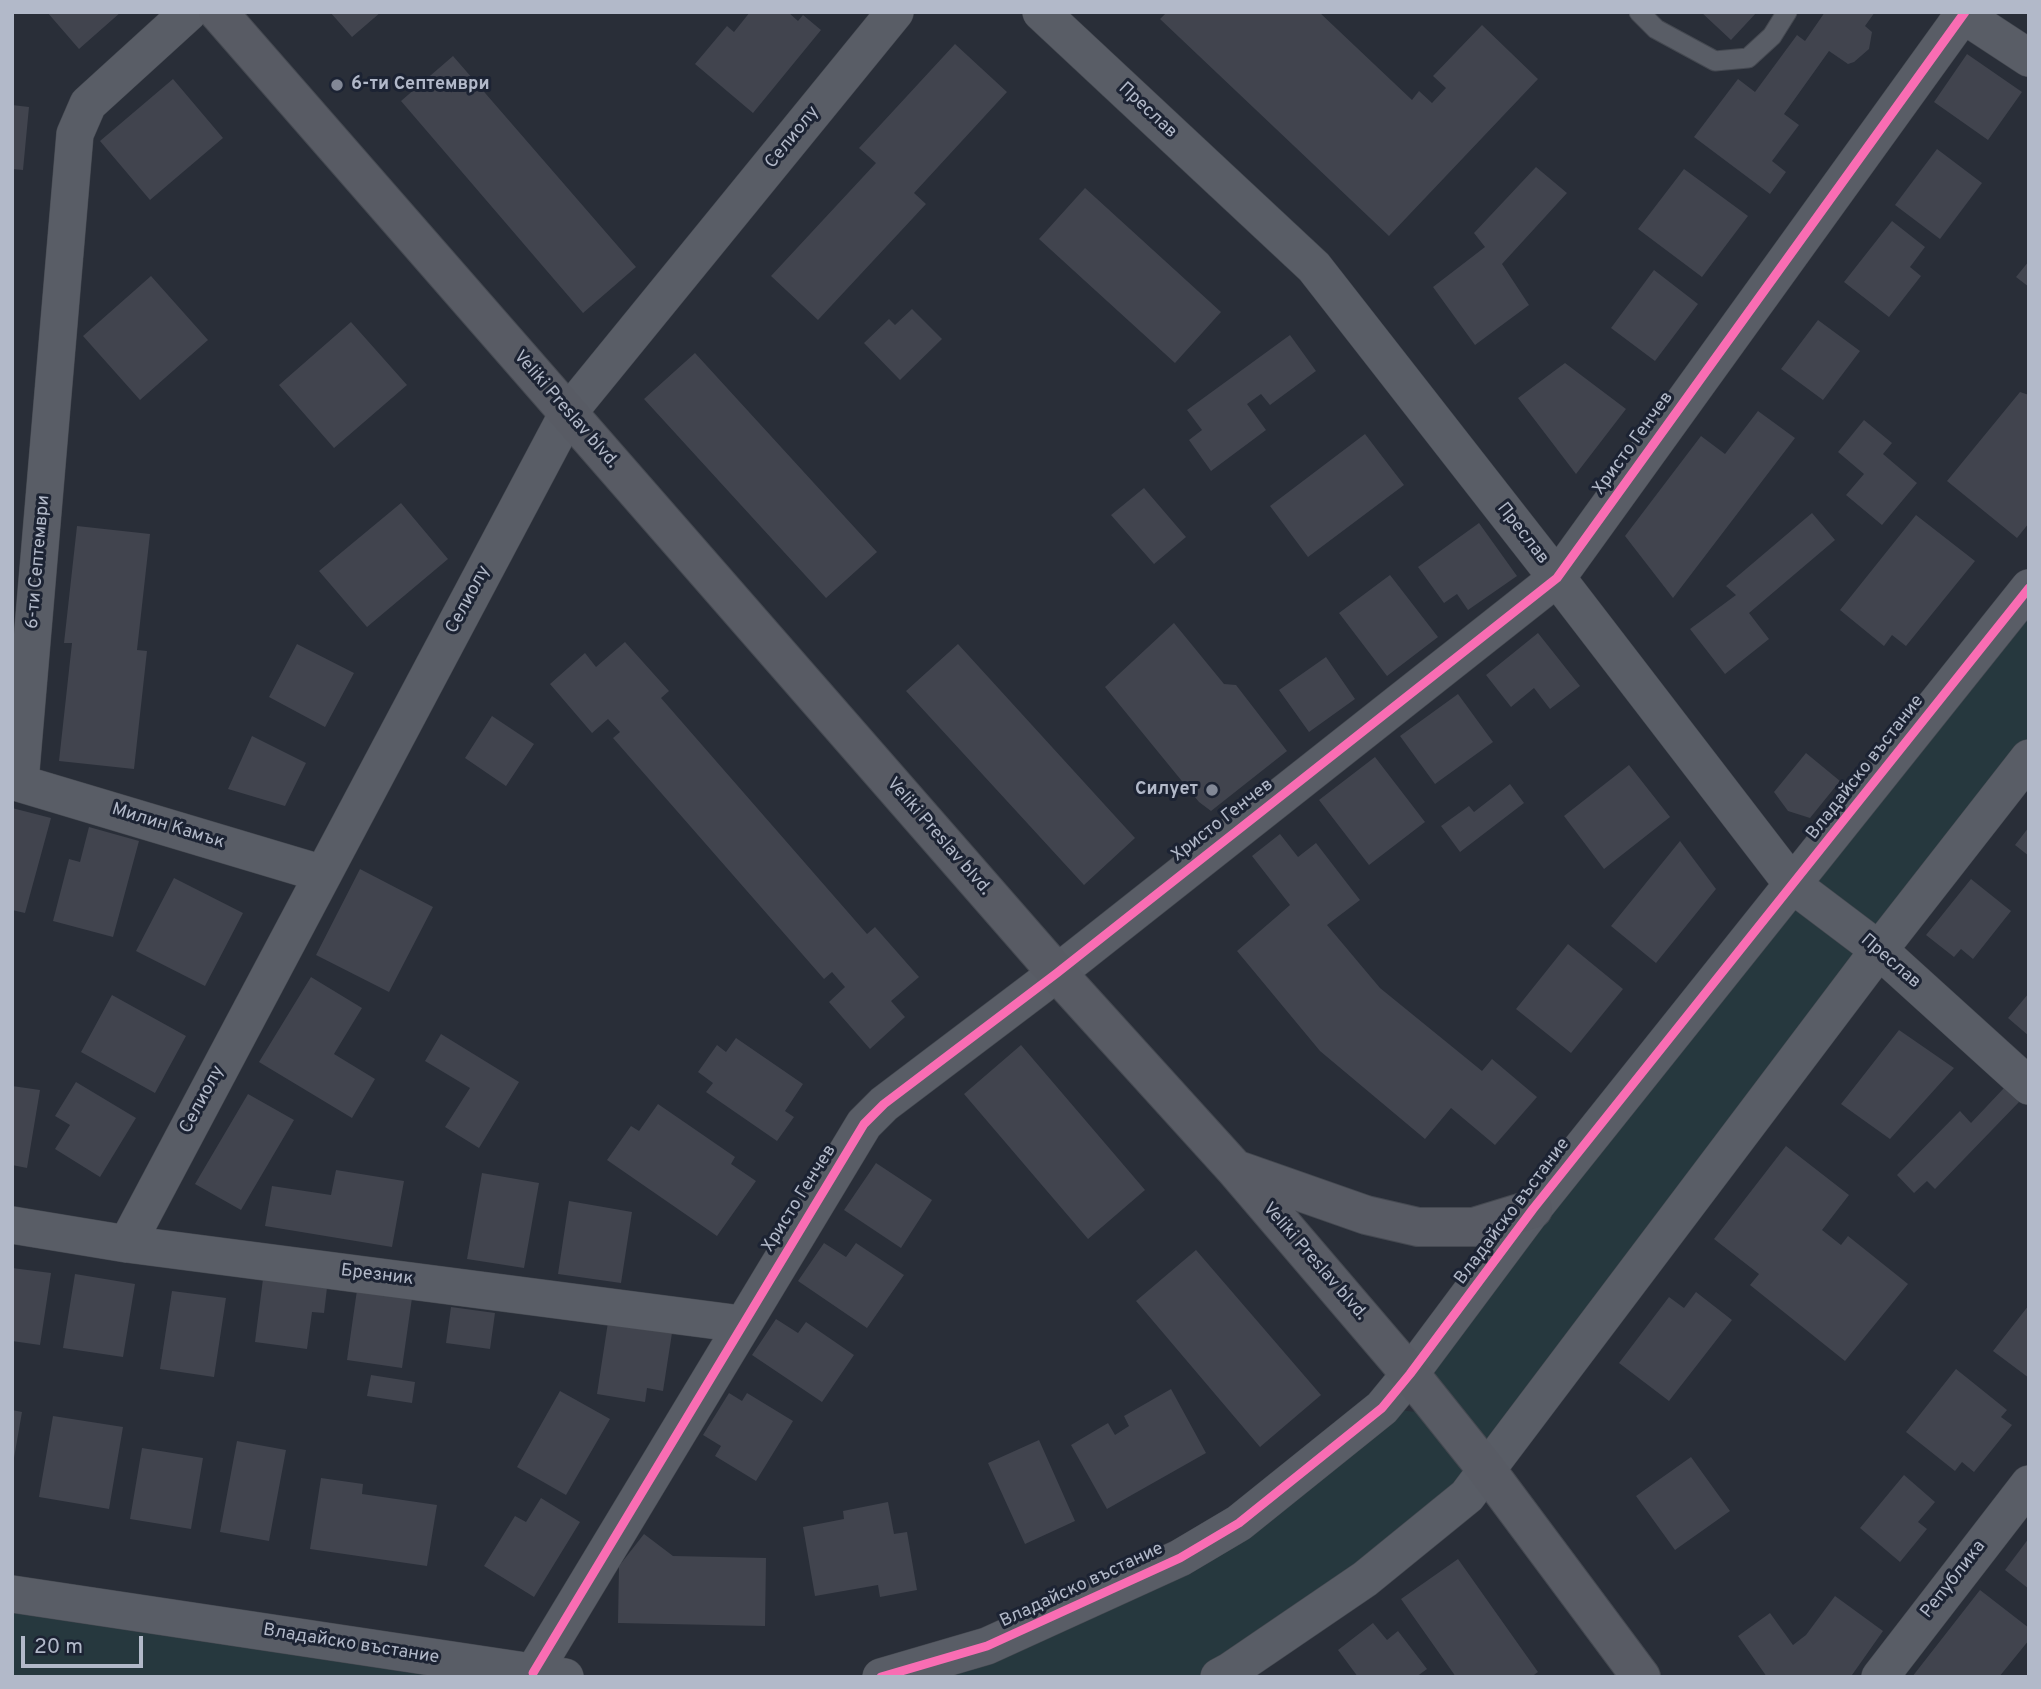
<!DOCTYPE html>
<html>
<head>
<meta charset="utf-8">
<style>
	body { margin:0 }
	#map { position:relative; width:2041px; height:1689px; overflow:hidden; background:#292e38; font-family:Overpass,sans-serif }
	canvas { display:block }
	.frame { position:absolute; inset:0; border:14px solid #b2b9c9; pointer-events:none }
	.scale { position:absolute; left:21px; top:1636px; width:122px; height:32px; box-sizing:border-box; border:4px solid #b2b9c9; border-top:0; padding-left:9px; font-size:21px; line-height:24px; white-space:nowrap; color:#b2b9c9; -webkit-text-stroke:5px #1c2333; paint-order:stroke }
</style>
</head>
<body>
<div id="map">
<canvas width="2041" height="1689"></canvas>
<div class="frame"></div>
<div class="scale">20 m</div>
</div>
<script>
const ctx = document.querySelector('canvas').getContext('2d');
ctx.lineJoin = 'round';
function paint(path, color) { ctx.fillStyle = color; ctx.fill(path, 'evenodd'); }
function strokePath(path, color, width, dash) { ctx.strokeStyle = color; ctx.lineWidth = width; ctx.lineCap = dash ? 'butt' : 'round'; ctx.setLineDash(dash || []); ctx.stroke(path); }
function write(font, color, halo, rows, align = 'center') {
  ctx.font = font + ' Overpass,sans-serif'; ctx.lineWidth = 6; ctx.setLineDash([]); ctx.textBaseline = 'middle'; ctx.strokeStyle = halo; ctx.fillStyle = color; for (const [text, x, y, turn = 0] of rows) {
    ctx.save(); ctx.translate(x, y); ctx.rotate((+turn || 0) * Math.PI / 180); ctx.textAlign = isNaN(turn) ? turn : align; if (halo) ctx.strokeText(text, 0, 0); ctx.fillText(text, 0, 0); ctx.restore();
  }
}
paint(new Path2D(`
	M 2029,588 L 2029,758 L 1486,1469 L 1410,1374 Z
	M 1382,1408 L 1425,1413 L 1458,1449 L 1467,1496 L 1219,1677 L 881,1677 L 1180,1558 Z
	M 12,1594 L 565,1677 L 12,1677 Z`), '#26383e');
paint(new Path2D(`
	M 47,12 L 121,12 L 79,49 Z
	M 330,12 L 381,12 L 352,37 Z
	M 750,12 L 788,12 L 798,21 L 803,15 L 821,30 L 753,113 L 695,64 L 727,26 L 734,32 Z
	M 1167,12 L 1319,12 L 1412,100 L 1419,91 L 1432,103 L 1446,88 L 1433,76 L 1482,25 L 1538,79 L 1389,236 L 1160,19 Z
	M 1701,12 L 1757,12 L 1731,40 Z
	M 1825,12 L 1875,12 L 1865,26 L 1872,32 L 1869,49 L 1854,62 L 1848,64 L 1829,51 L 1784,114 L 1799,125 L 1772,161 L 1786,172 L 1770,194 L 1694,137 L 1738,79 L 1755,92 L 1797,35 L 1805,41 Z
	M 955,44 L 1007,92 L 914,193 L 926,204 L 818,320 L 771,276 L 876,163 L 859,148 Z
	M 1967,54 L 2022,92 L 1988,140 L 1934,102 Z
	M 453,56 L 636,267 L 583,313 L 401,101 Z
	M 173,79 L 223,138 L 150,200 L 100,141 Z
	M 12,105 L 29,107 L 23,170 L 12,169 Z
	M 1937,149 L 1982,183 L 1940,239 L 1895,205 Z
	M 1536,167 L 1567,193 L 1502,264 L 1529,305 L 1475,345 L 1433,287 L 1485,247 L 1474,233 Z
	M 1684,169 L 1748,216 L 1702,277 L 1638,229 Z
	M 1085,188 L 1221,312 L 1175,363 L 1039,239 Z
	M 1892,221 L 1925,247 L 1910,267 L 1921,276 L 1889,317 L 1844,282 Z
	M 2029,261 L 2029,287 L 2016,277 Z
	M 1654,270 L 1698,304 L 1655,361 L 1611,328 Z
	M 151,276 L 208,340 L 140,400 L 83,336 Z
	M 912,309 L 942,339 L 900,380 L 864,343 L 889,319 L 895,325 Z
	M 1818,320 L 1860,351 L 1823,400 L 1781,369 Z
	M 351,322 L 407,385 L 334,448 L 279,385 Z
	M 1290,335 L 1316,371 L 1270,405 L 1261,394 L 1247,404 L 1266,430 L 1211,471 L 1189,440 L 1202,430 L 1187,410 Z
	M 695,353 L 877,552 L 826,598 L 644,399 Z
	M 1565,363 L 1626,409 L 1576,474 L 1518,398 Z
	M 2020,392 L 2029,395 L 2029,523 L 2017,538 L 1947,481 Z
	M 1758,411 L 1795,438 L 1673,598 L 1625,536 L 1701,436 L 1725,454 Z
	M 1864,420 L 1892,443 L 1883,454 L 1917,483 L 1882,525 L 1846,495 L 1864,474 L 1838,452 Z
	M 1365,434 L 1404,485 L 1308,557 L 1270,506 Z
	M 1144,488 L 1186,537 L 1154,564 L 1111,515 Z
	M 401,503 L 448,559 L 367,627 L 319,571 Z
	M 1812,513 L 1835,540 L 1749,613 L 1769,639 L 1725,674 L 1690,629 L 1736,595 L 1726,586 Z
	M 1916,515 L 1975,561 L 1906,646 L 1892,635 L 1884,646 L 1840,610 Z
	M 1479,523 L 1517,576 L 1468,610 L 1457,594 L 1444,603 L 1418,567 Z
	M 77,526 L 150,534 L 137,650 L 147,651 L 134,769 L 59,761 L 72,643 L 64,643 Z
	M 1390,575 L 1438,637 L 1387,676 L 1339,613 Z
	M 1174,623 L 1224,684 L 1236,685 L 1287,751 L 1211,811 L 1199,802 L 1105,687 Z
	M 1538,633 L 1580,686 L 1550,709 L 1534,688 L 1511,707 L 1486,675 Z
	M 625,642 L 669,691 L 661,698 L 867,934 L 875,927 L 919,977 L 891,1001 L 905,1017 L 870,1049 L 829,1002 L 845,987 L 832,972 L 824,979 L 613,738 L 620,732 L 608,719 L 592,733 L 550,684 L 585,653 L 596,667 Z
	M 297,644 L 354,673 L 325,727 L 269,697 Z
	M 958,644 L 1135,838 L 1084,885 L 906,691 Z
	M 1326,657 L 1355,699 L 1309,732 L 1279,690 Z
	M 1458,694 L 1493,742 L 1435,784 L 1400,736 Z
	M 492,716 L 534,744 L 506,786 L 465,758 Z
	M 252,736 L 306,763 L 285,806 L 228,789 Z
	M 1806,753 L 1840,781 L 1810,818 L 1788,811 L 1774,792 Z
	M 1375,757 L 1425,822 L 1369,865 L 1319,800 Z
	M 1629,765 L 1670,817 L 1604,869 L 1564,816 Z
	M 1510,784 L 1524,803 L 1460,852 L 1441,826 L 1469,806 L 1474,812 Z
	M 12,808 L 51,818 L 25,913 L 12,910 Z
	M 89,827 L 139,841 L 113,937 L 53,921 L 69,859 L 80,862 Z
	M 2029,827 L 2029,856 L 2015,845 Z
	M 1280,834 L 1298,857 L 1316,843 L 1360,900 L 1327,925 L 1380,988 L 1482,1071 L 1492,1059 L 1537,1097 L 1495,1145 L 1451,1108 L 1425,1139 L 1320,1051 L 1237,951 L 1290,905 L 1252,856 Z
	M 1680,841 L 1716,889 L 1656,963 L 1611,926 Z
	M 360,869 L 433,907 L 389,992 L 316,955 Z
	M 174,878 L 243,913 L 205,986 L 136,951 Z
	M 1971,879 L 2011,911 L 1973,959 L 1961,949 L 1954,957 L 1926,935 Z
	M 1568,944 L 1623,989 L 1571,1053 L 1516,1009 Z
	M 311,977 L 362,1008 L 334,1054 L 375,1079 L 352,1118 L 259,1062 Z
	M 2029,993 L 2029,1036 L 2008,1018 Z
	M 112,995 L 186,1036 L 155,1093 L 81,1052 Z
	M 1899,1030 L 1954,1068 L 1890,1139 L 1841,1104 Z
	M 441,1034 L 519,1082 L 479,1148 L 445,1127 L 470,1088 L 425,1061 Z
	M 736,1038 L 803,1084 L 785,1111 L 794,1117 L 777,1141 L 706,1092 L 713,1083 L 698,1072 L 717,1045 L 726,1052 Z
	M 1021,1045 L 1145,1190 L 1088,1239 L 964,1094 Z
	M 76,1082 L 136,1118 L 100,1177 L 55,1149 L 70,1125 L 55,1116 Z
	M 12,1086 L 40,1090 L 27,1168 L 12,1165 Z
	M 2004,1088 L 2019,1102 L 1935,1189 L 1927,1181 L 1914,1193 L 1897,1175 L 1960,1111 L 1971,1123 Z
	M 248,1094 L 294,1120 L 241,1210 L 195,1184 Z
	M 658,1104 L 735,1157 L 731,1164 L 756,1181 L 717,1236 L 607,1160 L 631,1126 L 639,1131 Z
	M 1786,1146 L 1849,1195 L 1822,1230 L 1841,1245 L 1848,1236 L 1908,1284 L 1845,1361 L 1750,1285 L 1759,1274 L 1714,1239 Z
	M 876,1163 L 932,1200 L 901,1248 L 844,1210 Z
	M 336,1170 L 404,1181 L 392,1247 L 265,1226 L 272,1186 L 331,1195 Z
	M 482,1173 L 539,1183 L 524,1268 L 467,1259 Z
	M 569,1201 L 632,1212 L 621,1283 L 558,1274 Z
	M 824,1243 L 846,1257 L 856,1243 L 904,1275 L 867,1328 L 798,1281 Z
	M 1196,1250 L 1321,1395 L 1260,1447 L 1136,1301 Z
	M 12,1268 L 51,1273 L 40,1345 L 12,1341 Z
	M 264,1271 L 328,1279 L 324,1313 L 312,1312 L 307,1349 L 255,1342 Z
	M 75,1274 L 135,1284 L 123,1357 L 63,1348 Z
	M 357,1290 L 412,1298 L 402,1368 L 347,1360 Z
	M 172,1291 L 226,1298 L 214,1377 L 160,1369 Z
	M 1696,1292 L 1732,1320 L 1669,1401 L 1619,1363 L 1669,1297 L 1684,1308 Z
	M 2029,1305 L 2029,1378 L 1993,1351 Z
	M 451,1307 L 495,1313 L 490,1349 L 446,1343 Z
	M 776,1319 L 798,1333 L 806,1322 L 854,1355 L 822,1402 L 752,1355 Z
	M 608,1322 L 672,1333 L 663,1391 L 647,1388 L 645,1402 L 597,1394 Z
	M 1956,1369 L 2007,1410 L 2001,1417 L 2012,1425 L 1974,1472 L 1962,1462 L 1955,1471 L 1906,1432 Z
	M 371,1375 L 415,1382 L 412,1403 L 367,1396 Z
	M 1171,1389 L 1206,1453 L 1107,1509 L 1071,1445 L 1108,1423 L 1115,1435 L 1129,1426 L 1124,1416 Z
	M 560,1391 L 610,1419 L 566,1495 L 517,1467 Z
	M 729,1393 L 742,1401 L 747,1393 L 793,1421 L 756,1481 L 715,1456 L 721,1446 L 703,1435 Z
	M 12,1410 L 22,1412 L 14,1458 L 12,1458 Z
	M 53,1416 L 123,1427 L 109,1509 L 39,1497 Z
	M 1039,1440 L 1075,1521 L 1025,1544 L 988,1463 Z
	M 237,1441 L 286,1450 L 269,1541 L 220,1532 Z
	M 142,1448 L 203,1458 L 191,1529 L 130,1519 Z
	M 1691,1457 L 1730,1511 L 1675,1550 L 1636,1496 Z
	M 1904,1475 L 1935,1502 L 1918,1522 L 1927,1529 L 1900,1562 L 1860,1528 Z
	M 321,1478 L 363,1484 L 362,1494 L 437,1505 L 427,1566 L 310,1549 Z
	M 541,1498 L 580,1522 L 534,1597 L 484,1566 L 515,1516 L 526,1522 Z
	M 888,1502 L 894,1534 L 907,1532 L 917,1590 L 880,1597 L 878,1585 L 815,1596 L 803,1527 L 844,1519 L 843,1511 Z
	M 644,1534 L 673,1556 L 766,1558 L 765,1626 L 618,1623 L 619,1566 Z
	M 2029,1538 L 2029,1589 L 2005,1570 Z
	M 1458,1559 L 1538,1672 L 1531,1677 L 1456,1677 L 1401,1599 Z
	M 1980,1590 L 2029,1628 L 2029,1640 L 1999,1677 L 1912,1677 Z
	M 1835,1596 L 1883,1631 L 1852,1675 L 1767,1677 L 1738,1636 L 1770,1613 L 1793,1645 L 1806,1635 Z
	M 1373,1623 L 1387,1640 L 1398,1631 L 1427,1669 L 1416,1677 L 1358,1677 L 1338,1650 Z`), '#41444e');
const service = new Path2D(`
	M 1639,12 L 1656,29 L 1715,61 L 1748,58 L 1772,36 L 1787,12`);
const minor = new Path2D(`
	M 1041,12 L 1314,267 L 1557,578 L 1793,885 L 1879,950 L 2029,1086
	M 1959,12 L 2029,58
	M 12,781 L 323,874
	M 20,782 L 75,134 L 88,104 L 189,12
	M 12,1225 L 127,1244 L 741,1324
	M 127,1244 L 568,413 L 895,12
	M 12,1594 L 565,1677
	M 533,1673 L 864,1124 L 884,1104 L 1057,973 L 1557,578 L 1965,12
	M 881,1677 L 987,1646 L 1180,1558 L 1239,1523 L 1382,1408 L 1410,1374 L 1533,1209 L 2029,588
	M 1219,1677 L 1230,1671 L 1365,1579 L 1467,1496 L 1879,950 L 2029,758
	M 1880,1677 L 2029,1484`);
const secondary = new Path2D(`
	M 218,12 L 1057,973 L 1234,1168 L 1410,1374 L 1486,1469 L 1641,1677
	M 1235,1169 L 1366,1215 L 1418,1227 L 1474,1227 L 1533,1209`);
strokePath(service, '#454951', 21);
strokePath(minor, '#454951', 38);
strokePath(secondary, '#454951', 40);
strokePath(service, '#595d66', 19);
strokePath(minor, '#595d66', 37);
strokePath(secondary, '#585b64', 38);
strokePath(new Path2D(`
	M 533,1673 L 864,1124 L 884,1104 L 1057,973 L 1557,578 L 1965,12
	M 881,1677 L 987,1646 L 1180,1558 L 1239,1523 L 1382,1408 L 1410,1374 L 1533,1209 L 2029,588`), '#f96db3', 9);
for (const [x, y, r, color] of [
	[337,85,7,"#828896"],
	[1212,790,7,"#828896"]
]) { const dot = new Path2D(); dot.arc(x, y, r, 0, 2 * Math.PI); ctx.fillStyle = color; ctx.fill(dot); strokePath(dot, '#1c2333', 2.5); }
write('bold 18px', '#b2b9c9', '#1c2333', [
	["6-ти Септември",351,85],
	["Силует",1198,790,"right"]
], 'left');
write('18px', '#b2b9c9', '#1c2333', [
	["Преслав",1147,111,43],
	["Селиолу",793,138,-51],
	["Veliki Preslav blvd.",565,410,49],
	["Христо Генчев",1634,444,-54],
	["Преслав",1522,534,52],
	["6-ти Септември",39,562,-85],
	["Селиолу",469,600,-62],
	["Владайско въстание",1866,768,-52],
	["Христо Генчев",1223,821,-38],
	["Милин Камък",168,827,17],
	["Veliki Preslav blvd.",938,837,49],
	["Преслав",1890,962,41],
	["Селиолу",203,1100,-62],
	["Христо Генчев",800,1199,-58],
	["Владайско въстание",1513,1212,-53],
	["Veliki Preslav blvd.",1314,1262,49],
	["Брезник",377,1276,7],
	["Република",1954,1580,-52],
	["Владайско въстание",1082,1586,-25],
	["Владайско въстание",351,1645,9]
]);
</script>
</body>
</html>
